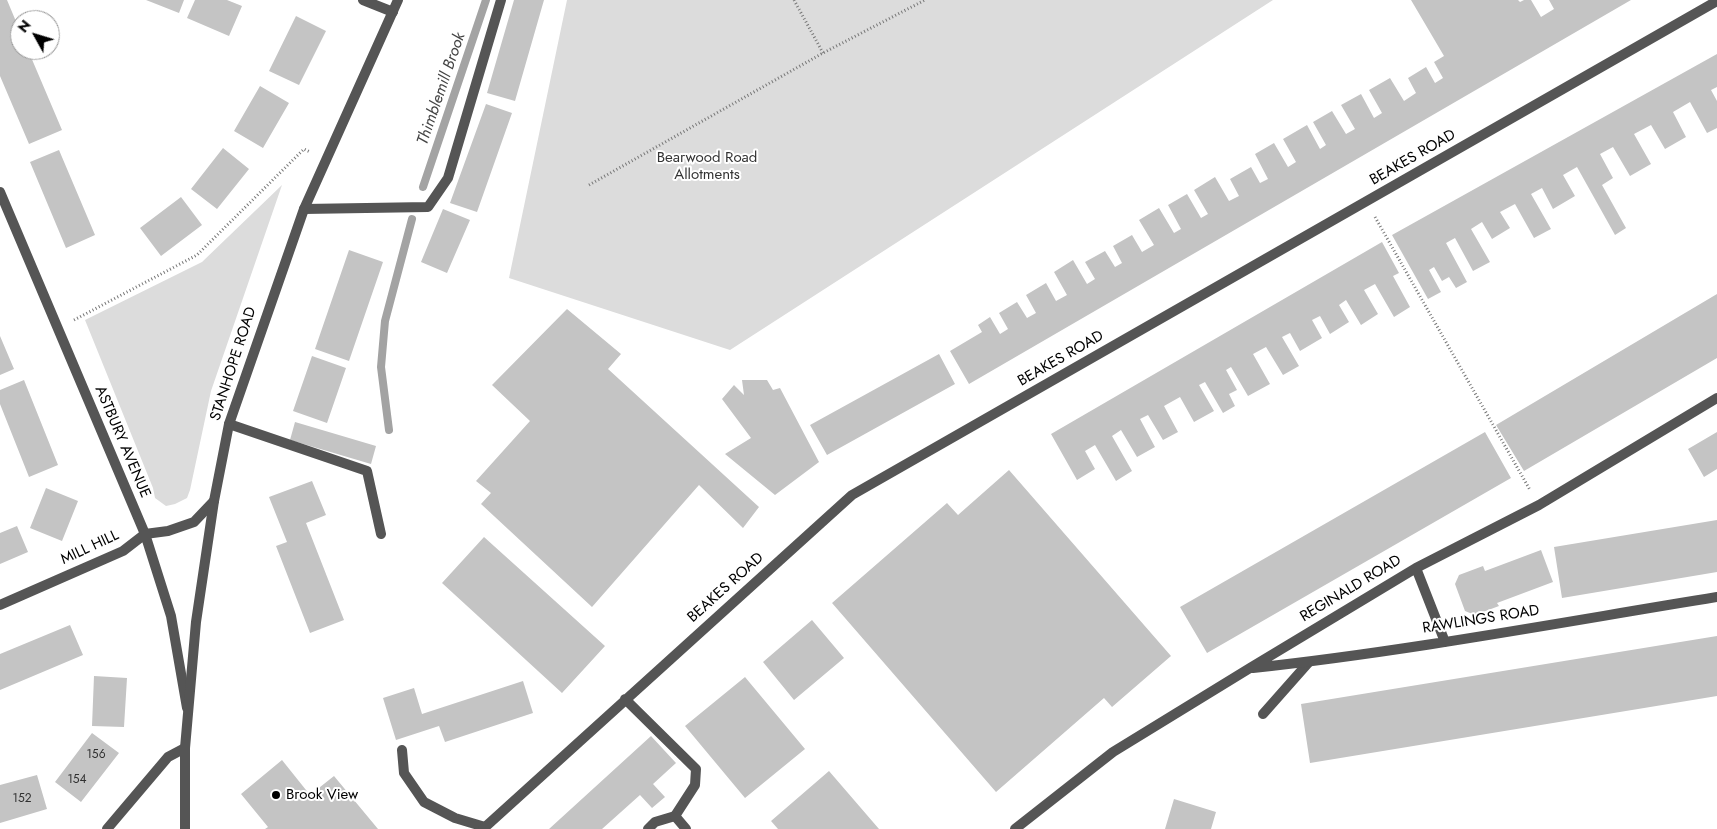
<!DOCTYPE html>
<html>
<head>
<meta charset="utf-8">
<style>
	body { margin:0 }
	#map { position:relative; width:1717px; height:829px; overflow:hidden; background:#fff; font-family:Jost,sans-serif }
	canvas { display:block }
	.north { position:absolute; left:10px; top:10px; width:50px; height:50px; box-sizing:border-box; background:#fff; border:1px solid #999; border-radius:50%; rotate:309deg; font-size:14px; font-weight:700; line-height:20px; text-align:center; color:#000 }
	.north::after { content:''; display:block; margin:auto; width:18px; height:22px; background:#000; clip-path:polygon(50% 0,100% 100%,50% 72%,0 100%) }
</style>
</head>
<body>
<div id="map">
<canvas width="1717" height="829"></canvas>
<div class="north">N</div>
</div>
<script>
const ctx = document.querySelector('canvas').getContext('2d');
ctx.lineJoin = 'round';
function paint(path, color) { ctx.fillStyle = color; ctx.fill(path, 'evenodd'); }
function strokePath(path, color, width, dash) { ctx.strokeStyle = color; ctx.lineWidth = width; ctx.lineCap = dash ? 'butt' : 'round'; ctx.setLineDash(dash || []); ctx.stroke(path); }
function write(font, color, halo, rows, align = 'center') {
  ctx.font = font + ' Jost,sans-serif'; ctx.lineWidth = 4; ctx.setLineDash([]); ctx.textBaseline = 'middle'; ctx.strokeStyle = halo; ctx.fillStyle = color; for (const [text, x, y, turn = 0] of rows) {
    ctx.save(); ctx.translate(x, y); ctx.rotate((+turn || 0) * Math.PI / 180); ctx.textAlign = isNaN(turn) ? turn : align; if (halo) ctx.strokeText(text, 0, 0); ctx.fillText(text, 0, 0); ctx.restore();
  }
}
paint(new Path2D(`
	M 567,0 L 1273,0 L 730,350 L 509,278 Z
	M 282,185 L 211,391 L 190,490 L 187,498 L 175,504 L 166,506 L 155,498 L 153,488 L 85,320 L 202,262 Z`), '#dcdcdc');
strokePath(new Path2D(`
	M 423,187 L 486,0
	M 389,430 L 381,367 L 385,321 L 412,219`), '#a3a3a3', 8);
paint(new Path2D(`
	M 0,0 L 7,0 L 20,31 L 20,50 L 28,50 L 62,130 L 29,144 L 0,76 Z
	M 146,0 L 184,0 L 179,13 Z
	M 195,0 L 227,0 L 242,6 L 229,36 L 187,18 Z
	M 514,0 L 544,0 L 515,101 L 487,93 Z
	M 1411,0 L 1518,0 L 1520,2 L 1524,0 L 1531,0 L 1541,17 L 1554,9 L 1549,0 L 1631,0 L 969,384 L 950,351 L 982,332 L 978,325 L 990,317 L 1000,334 L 1008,329 L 999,313 L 1017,302 L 1027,318 L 1036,313 L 1026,295 L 1046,283 L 1056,301 L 1067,295 L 1054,272 L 1073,260 L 1087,284 L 1095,279 L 1085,262 L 1105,251 L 1115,267 L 1122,263 L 1113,246 L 1132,235 L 1142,252 L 1154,245 L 1139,220 L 1159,208 L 1174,233 L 1181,229 L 1168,205 L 1187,194 L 1201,218 L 1208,214 L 1194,190 L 1215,177 L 1229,201 L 1239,196 L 1230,179 L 1251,167 L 1260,183 L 1268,179 L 1255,154 L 1274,143 L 1288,167 L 1296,162 L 1283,139 L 1307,125 L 1320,149 L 1326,145 L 1313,122 L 1332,111 L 1346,134 L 1355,129 L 1341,105 L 1361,94 L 1374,118 L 1382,113 L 1369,90 L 1390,78 L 1404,101 L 1416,93 L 1408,78 L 1426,67 L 1435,83 L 1443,78 L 1434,62 L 1444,56 Z
	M 296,16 L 326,31 L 299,85 L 269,71 Z
	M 1717,54 L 1717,87 L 1711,90 L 1717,101 L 1717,128 L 1707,133 L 1690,102 L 1673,112 L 1686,137 L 1665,149 L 1651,125 L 1634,134 L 1651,164 L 1630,176 L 1613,147 L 1600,154 L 1613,178 L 1602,185 L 1626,228 L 1615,235 L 1577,167 L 1563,175 L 1575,196 L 1553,209 L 1542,188 L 1531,194 L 1551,229 L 1534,238 L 1515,204 L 1500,212 L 1510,228 L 1492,239 L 1482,222 L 1471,229 L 1490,262 L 1473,271 L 1455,238 L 1446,243 L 1467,282 L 1456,288 L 1449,277 L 1442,281 L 1434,267 L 1429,270 L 1441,292 L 1428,299 L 1392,235 Z
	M 260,86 L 289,103 L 263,148 L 234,131 Z
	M 486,104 L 512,113 L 477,212 L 450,203 Z
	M 223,148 L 249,169 L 217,209 L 191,189 Z
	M 59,150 L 95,235 L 66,248 L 30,162 Z
	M 181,197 L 202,225 L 161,256 L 140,228 Z
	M 443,209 L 470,220 L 447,273 L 421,262 Z
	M 1382,242 L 1399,273 L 1393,276 L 1410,307 L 1394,317 L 1375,284 L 1364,290 L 1378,314 L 1361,325 L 1346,300 L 1339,305 L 1349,322 L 1330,334 L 1320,316 L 1312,320 L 1322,338 L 1300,351 L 1290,333 L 1282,337 L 1299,366 L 1283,375 L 1266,347 L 1253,354 L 1270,384 L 1248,396 L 1231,367 L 1226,370 L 1237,390 L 1229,394 L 1235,406 L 1223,413 L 1205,382 L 1199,385 L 1214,411 L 1194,422 L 1180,397 L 1164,406 L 1178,432 L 1163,440 L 1148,415 L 1140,419 L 1155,447 L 1137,457 L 1121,430 L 1112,436 L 1132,471 L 1116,481 L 1095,445 L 1085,451 L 1095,469 L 1077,480 L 1051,434 Z
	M 349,250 L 383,262 L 349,361 L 315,349 Z
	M 1717,294 L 1717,358 L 1524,471 L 1496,425 Z
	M 567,309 L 621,354 L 608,369 L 759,507 L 743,528 L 699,485 L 592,607 L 481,504 L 491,493 L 476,481 L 530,421 L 492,385 Z
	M 0,336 L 14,369 L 0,375 Z
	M 939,354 L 955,384 L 827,455 L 810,425 Z
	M 312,356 L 346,368 L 327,423 L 293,411 Z
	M 24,380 L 58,465 L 29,477 L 0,404 L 0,390 Z
	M 742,380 L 767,380 L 773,390 L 780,388 L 819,462 L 775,495 L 725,454 L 751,438 L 722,399 L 734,385 L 744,395 Z
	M 295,422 L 376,446 L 371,464 L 290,440 Z
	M 1485,432 L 1511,478 L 1207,653 L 1180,607 Z
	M 1717,432 L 1717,469 L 1704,477 L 1688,449 Z
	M 1009,470 L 1171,656 L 1112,707 L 1104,698 L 996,792 L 832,603 L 947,503 L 958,515 Z
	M 312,481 L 326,515 L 306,523 L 344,620 L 310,633 L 276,546 L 287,542 L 269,497 Z
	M 46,488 L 78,501 L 62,541 L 30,528 Z
	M 1717,520 L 1717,572 L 1562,598 L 1554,547 Z
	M 17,526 L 28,552 L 0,564 L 0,533 Z
	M 484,537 L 605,646 L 562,693 L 442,583 Z
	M 1541,550 L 1553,582 L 1497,603 L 1499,606 L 1475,615 L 1465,611 L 1455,584 L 1459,575 L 1483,566 L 1485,571 Z
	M 812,620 L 844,658 L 794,700 L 763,662 Z
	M 70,625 L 83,655 L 0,690 L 0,654 Z
	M 1717,636 L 1717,696 L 1310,763 L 1301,704 Z
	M 94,676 L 127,678 L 124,727 L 92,726 Z
	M 745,677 L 805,749 L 745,798 L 685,726 Z
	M 523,681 L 533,713 L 445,742 L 439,726 L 396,740 L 383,698 L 414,688 L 422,714 Z
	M 92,733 L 119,753 L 81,802 L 55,782 Z
	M 651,736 L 676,763 L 653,784 L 665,797 L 652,808 L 640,795 L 602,829 L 549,829 Z
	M 282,760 L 310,795 L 334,776 L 378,829 L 265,829 L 268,827 L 241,794 Z
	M 829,771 L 879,829 L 778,829 L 771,821 Z
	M 37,775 L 47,809 L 0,823 L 0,785 Z
	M 1174,799 L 1216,812 L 1211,829 L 1165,829 Z`), '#c4c4c4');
strokePath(new Path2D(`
	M 794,0 L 823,53
	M 589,185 L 823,53 L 925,0
	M 1375,217 L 1530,490
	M 74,320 L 197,255 L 304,149 L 310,152`), '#777', 3, [1, 2.5]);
strokePath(new Path2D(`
	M 229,424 L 367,471 L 381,534
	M 1263,714 L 1309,662
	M 402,750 L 404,773 L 424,802 L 455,818 L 485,827
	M 648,829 L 655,822 L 675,816`), '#555', 10);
strokePath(new Path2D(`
	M 363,0 L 393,12
	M 0,192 L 145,534 L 171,616 L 187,708
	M 304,209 L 428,207 L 448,178 L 501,0
	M 1416,568 L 1445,642
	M 0,605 L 123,551 L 145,534 L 168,531 L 194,522 L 214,501
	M 1253,668 C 1409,651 1563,622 1717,597
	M 625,699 L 696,769 L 695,785 L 675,816 L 686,829
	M 107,829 L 168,757 L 185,748
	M 483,829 L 852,495 L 1717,1
	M 1015,829 L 1113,752 L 1250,668 L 1416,568 L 1539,505 L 1717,398`), '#555', 10);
strokePath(new Path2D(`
	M 185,829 L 185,748 L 196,622 L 214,501 L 229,424 L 304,209 L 398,0`), '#555', 10);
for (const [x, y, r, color] of [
	[276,795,5,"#000"]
]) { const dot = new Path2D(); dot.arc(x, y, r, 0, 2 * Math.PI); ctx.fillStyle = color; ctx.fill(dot); strokePath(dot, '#fff', 2); }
write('12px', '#313131', null, [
	["156",96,755],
	["154",77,780],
	["152",22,799]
]);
write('15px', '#333', '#fff', [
	["Bearwood Road",707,158],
	["Allotments",707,175]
]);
write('15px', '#000', '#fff', [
	["BEAKES ROAD",1413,158,-30],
	["BEAKES ROAD",1061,359,-30],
	["STANHOPE ROAD",234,364,-72],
	["ASTBURY AVENUE",122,442,67],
	["MILL HILL",90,548,-25],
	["BEAKES ROAD",726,588,-42],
	["REGINALD ROAD",1351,589,-31],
	["RAWLINGS ROAD",1481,620,-9]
]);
write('15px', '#000', '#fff', [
	["Brook View",286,795]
], 'left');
write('italic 16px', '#444', '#fff', [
	["Thimblemill Brook",442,89,-71]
]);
</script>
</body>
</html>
